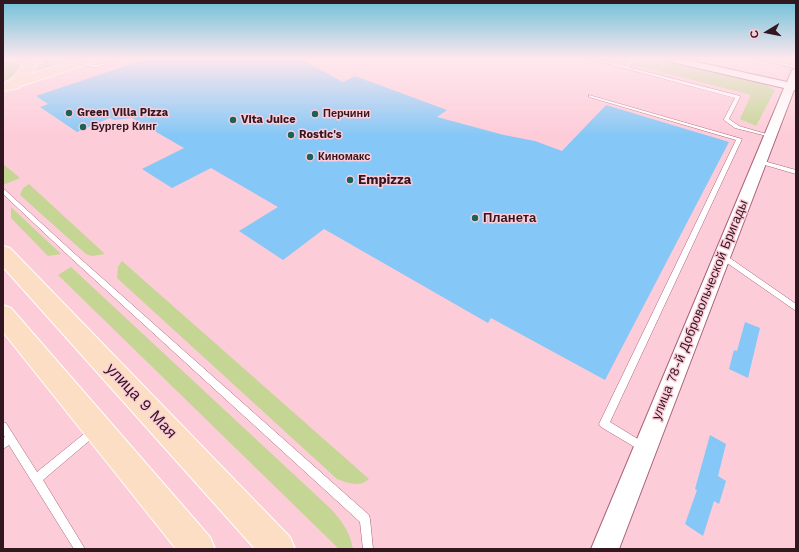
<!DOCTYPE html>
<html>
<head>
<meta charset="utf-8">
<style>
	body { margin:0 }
	#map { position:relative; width:799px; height:552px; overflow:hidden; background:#fdccd9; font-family:"Work Sans",sans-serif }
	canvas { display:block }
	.frame { position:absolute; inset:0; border:4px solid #331720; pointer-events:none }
	.north { position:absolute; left:747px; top:12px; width:40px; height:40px; -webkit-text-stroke:3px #fdccd9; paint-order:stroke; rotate:260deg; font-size:11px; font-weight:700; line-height:16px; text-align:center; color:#331720 }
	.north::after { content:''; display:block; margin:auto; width:14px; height:18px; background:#331720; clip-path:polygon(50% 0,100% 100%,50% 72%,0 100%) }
</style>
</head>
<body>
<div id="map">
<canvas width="799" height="552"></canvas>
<div class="frame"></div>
<div class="north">С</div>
</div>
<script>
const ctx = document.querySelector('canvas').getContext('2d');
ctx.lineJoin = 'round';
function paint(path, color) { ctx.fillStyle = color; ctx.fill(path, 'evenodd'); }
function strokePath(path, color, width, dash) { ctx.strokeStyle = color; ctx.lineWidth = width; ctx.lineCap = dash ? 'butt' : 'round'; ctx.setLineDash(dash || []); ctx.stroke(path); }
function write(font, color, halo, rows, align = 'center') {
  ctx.font = font + ' "Work Sans",sans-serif'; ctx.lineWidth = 3; ctx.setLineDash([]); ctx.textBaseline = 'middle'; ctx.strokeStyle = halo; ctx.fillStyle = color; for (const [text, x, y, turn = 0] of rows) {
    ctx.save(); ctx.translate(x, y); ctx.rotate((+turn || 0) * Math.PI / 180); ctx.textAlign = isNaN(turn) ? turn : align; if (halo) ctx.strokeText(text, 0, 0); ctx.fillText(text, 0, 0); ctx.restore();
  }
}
paint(new Path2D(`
	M 42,59 L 77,59 L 37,71 L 44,63 Z
	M 611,59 L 657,59 L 766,85 L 775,90 L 756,126 L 740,119 L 751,95 Z
	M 3,60 L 14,62 L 20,66 L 18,73 L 3,82 Z
	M 3,164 L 20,178 L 3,185 Z
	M 29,184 L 105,254 L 92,256 L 86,254 L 20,195 L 23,188 Z
	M 11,207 L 61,254 L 48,256 L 11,218 Z
	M 122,261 L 369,479 C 359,488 348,483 337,479 L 117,278 L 118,267 Z
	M 71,267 L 331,509 C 342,521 350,532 353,549 L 339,549 L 58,275 Z`), '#c4d594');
paint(new Path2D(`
	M 146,59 L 301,59 L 343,82 L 355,76 L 447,110 L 437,117 L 504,135 L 535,141 L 562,151 L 606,105 L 729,142 L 605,380 L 491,318 L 488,323 L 324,229 L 283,260 L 239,231 L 278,207 L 211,168 L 172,188 L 142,169 L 184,148 L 132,118 L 114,120 L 110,118 L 77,132 L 40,107 L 48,104 L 36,96 Z
	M 745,322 L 760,328 L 748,378 L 729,369 L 734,350 L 737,351 Z
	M 710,435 L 726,444 L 718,476 L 726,481 L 719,504 L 714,501 L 703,536 L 685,524 L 697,490 L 695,489 Z`), '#85c7f6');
const service = new Path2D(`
	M 118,59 L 122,59 L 98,67 L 77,66 L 75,65 L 77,64 L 98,65 Z
	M 590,59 L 595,59 L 625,66 L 632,59 L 636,59 L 628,67 L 740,96 L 740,97 L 729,119 L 739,126 L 773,136 L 771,137 L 735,128 L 724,120 L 724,119 L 735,98 Z
	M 756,59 L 761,59 L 796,66 L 796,68 Z
	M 589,95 L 742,139 L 610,422 L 646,444 L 648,447 L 646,450 L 643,452 L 601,427 L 599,424 L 736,140 L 589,97 Z
	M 760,160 L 796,170 L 796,174 L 758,163 L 758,161 Z
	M 3,189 L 5,190 L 75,254 L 369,515 L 370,519 L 373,549 L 363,549 L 360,522 L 71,258 L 3,194 Z
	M 720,254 L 724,254 L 796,304 L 796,311 L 720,258 L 719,256 Z
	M 3,422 L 6,423 L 37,472 L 90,429 L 93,427 L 96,429 L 98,432 L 96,435 L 43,480 L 85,549 L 74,549 L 9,445 L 3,449 L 3,438 L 5,437 L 3,434 Z`);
const tertiary = new Path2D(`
	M 667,59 L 683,59 L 787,82 L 792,70 L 796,69 L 796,90 L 794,90 L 619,549 L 591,549 L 784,88 L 672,62 Z`);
const primary = new Path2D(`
	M 17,59 L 30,59 L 36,65 L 31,74 L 79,59 L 96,59 L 94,62 L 21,86 L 19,88 L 3,91 L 3,83 L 11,80 L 23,66 Z
	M 3,246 L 10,248 L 290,537 L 295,549 L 255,549 L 3,267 Z
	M 3,305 L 11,308 L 210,537 L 215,549 L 176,549 L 3,332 Z`);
strokePath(service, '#a96379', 1);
strokePath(tertiary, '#a96379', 2);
strokePath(primary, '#fff', 2);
paint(service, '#fff');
paint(tertiary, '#fff');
paint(primary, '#fcdec5');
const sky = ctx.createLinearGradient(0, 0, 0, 136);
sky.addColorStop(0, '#6fc0d8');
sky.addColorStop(0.43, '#fee8ee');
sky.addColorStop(1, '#fee8ee00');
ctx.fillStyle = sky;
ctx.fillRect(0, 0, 799, 136);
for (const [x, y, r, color] of [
	[69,113,4,"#1a6358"],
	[315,114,4,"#1a6358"],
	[233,120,4,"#1a6358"],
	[83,127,4,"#1a6358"],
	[291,135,4,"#1a6358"],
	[310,157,4,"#1a6358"],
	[350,180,4,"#1a6358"],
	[475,218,4,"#1a6358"]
]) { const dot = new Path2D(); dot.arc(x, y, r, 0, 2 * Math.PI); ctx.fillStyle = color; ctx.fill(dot); strokePath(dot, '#fdccd9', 1.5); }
write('bold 11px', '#331720', '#fdccd9', [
	["Green Villa Pizza",77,113],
	["Перчини",323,114],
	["Vita Juice",241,120],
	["Бургер Кинг",91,127],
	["Rostic's",299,135],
	["Киномакс",318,157]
], 'left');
write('bold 13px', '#331720', '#fdccd9', [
	["Empizza",358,180],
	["Планета",483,218]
], 'left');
write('13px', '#331720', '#fdccd9', [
	["улица 78-й Добровольческой Бригады",700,310,-68]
]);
write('16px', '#331720', '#fdccd9', [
	["улица 9 Мая",141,401,47]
]);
</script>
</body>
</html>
